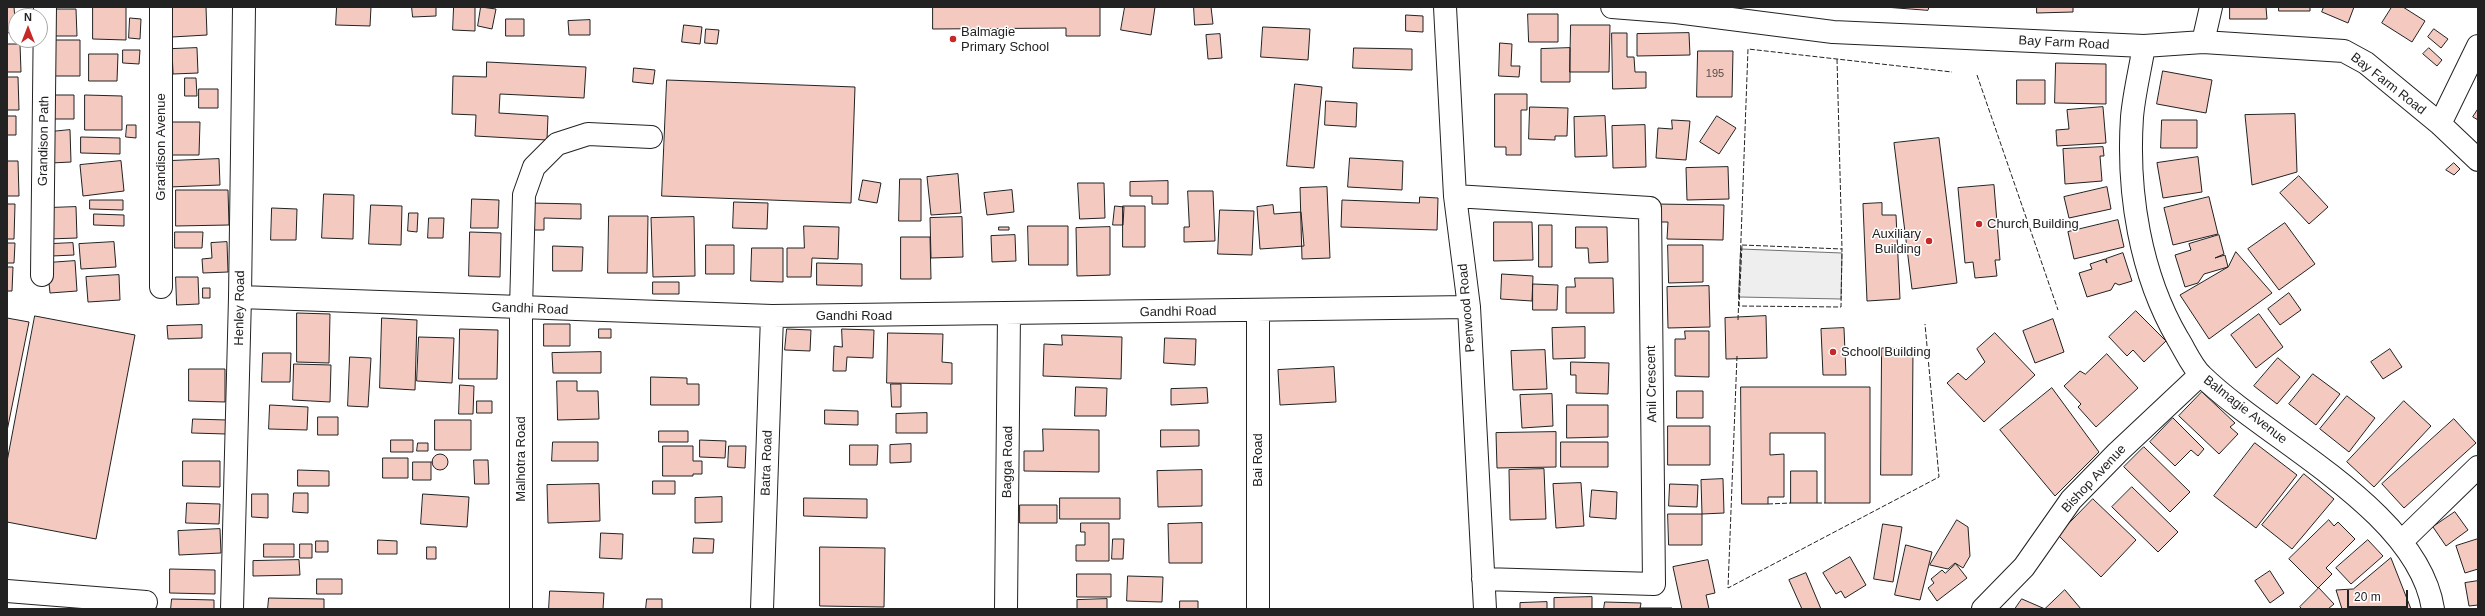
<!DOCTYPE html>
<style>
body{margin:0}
#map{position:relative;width:2485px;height:616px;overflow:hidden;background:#fff;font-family:Helvetica,sans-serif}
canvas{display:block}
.frame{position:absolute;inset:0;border:8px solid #222;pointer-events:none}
.north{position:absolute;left:8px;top:8px;width:40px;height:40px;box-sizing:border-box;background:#fff;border:1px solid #a7a7a7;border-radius:50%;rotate:0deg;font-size:11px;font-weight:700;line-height:16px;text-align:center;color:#222}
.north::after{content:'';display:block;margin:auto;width:14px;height:18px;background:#c62828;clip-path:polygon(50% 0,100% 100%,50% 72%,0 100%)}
.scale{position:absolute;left:2347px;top:590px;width:61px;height:18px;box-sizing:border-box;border:2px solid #222;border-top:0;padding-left:5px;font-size:12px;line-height:14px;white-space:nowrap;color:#222;-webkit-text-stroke:3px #fff;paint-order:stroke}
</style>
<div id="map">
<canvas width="2485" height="616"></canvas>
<div class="frame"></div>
<div class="north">N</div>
<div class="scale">20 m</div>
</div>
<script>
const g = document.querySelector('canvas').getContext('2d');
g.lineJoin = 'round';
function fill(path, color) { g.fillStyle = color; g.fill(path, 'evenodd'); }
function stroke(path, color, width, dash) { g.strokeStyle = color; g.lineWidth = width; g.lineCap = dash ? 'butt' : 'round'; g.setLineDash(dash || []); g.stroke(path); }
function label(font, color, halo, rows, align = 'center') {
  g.font = font + ' Helvetica,sans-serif'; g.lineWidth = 3; g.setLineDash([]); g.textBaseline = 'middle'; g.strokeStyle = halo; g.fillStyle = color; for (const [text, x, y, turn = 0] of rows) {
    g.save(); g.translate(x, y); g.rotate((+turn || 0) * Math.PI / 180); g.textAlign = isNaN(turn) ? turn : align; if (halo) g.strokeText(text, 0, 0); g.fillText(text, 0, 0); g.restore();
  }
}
const green = new Path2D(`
 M1741 249 1842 253 1841 299 1739 297Z`);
const building = new Path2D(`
 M7 7H14L16 32 7 33Z
 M93 7H126V40L93 39Z
 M170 7H206L207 35 172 37Z
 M337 7H371L370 26 336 25Z
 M412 7H436V16L413 17Z
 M454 7H475V31L453 30Z
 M481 7 496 9 492 29 478 26Z
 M933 7H1100V36H1066V28L933 29Z
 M1125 7H1155L1151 35 1121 30Z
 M1194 7H1211L1213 24 1195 25Z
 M1885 7H1929L1928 10Z
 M2037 7H2073V12L2037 13Z
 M2230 7H2266L2267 19H2230Z
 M2279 7H2310V11H2279Z
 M2324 7H2354L2348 23 2322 12Z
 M2392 7H2403L2425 21 2412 42 2382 23Z
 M51 9H76L77 36H51Z
 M1528 14H1558V42H1529Z
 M1406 15 1423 16V32L1406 31Z
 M130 18 141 19 140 39 129 38Z
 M506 19H524V36H506Z
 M590 20V35H569L568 21Z
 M684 25 702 27 700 44 682 42Z
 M1571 25H1610L1609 72H1570Z
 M1263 27 1310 29 1308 60 1261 57Z
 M706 29 719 30 717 44 705 43Z
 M2434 29 2448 39 2441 48 2428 37Z
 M1612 33H1627V57H1634L1635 72H1646V88L1613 89Z
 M1689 33 1690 55 1637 56V34Z
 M1220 34 1222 58 1208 59 1206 35Z
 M51 40H80V76H51Z
 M1500 43 1512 44 1511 66H1520L1519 77 1499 76Z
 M7 44H20L21 72H7Z
 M197 48 198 73 173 74 172 49Z
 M1354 48 1412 49V70L1353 68Z
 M1570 48V82H1541V49Z
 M2429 48 2442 60 2437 66 2423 54Z
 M123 50H140L139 64 123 63Z
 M1698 51H1733L1732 97H1697Z
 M89 54H118L117 81H89Z
 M487 62 586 67 584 98 500 94 499 113 548 116 547 140 475 136 476 115 452 114 453 76 486 77Z
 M2056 63 2106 64V104L2055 103Z
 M634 68 655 70 653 84 633 82Z
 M2163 71 2212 80 2206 113 2157 104Z
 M7 77H18L19 110H7Z
 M185 78H196L197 96H185Z
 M667 80 855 87 851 203 662 196Z
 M2017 80H2045V104H2017Z
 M1295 84 1322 87 1314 168 1287 166Z
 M199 89H218V108H199Z
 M1495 94H1527V110H1521V155H1506V147H1495Z
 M53 95H74V119H53Z
 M85 95 122 96V130H85Z
 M1326 101 1357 103 1356 127 1325 125Z
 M1530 107 1568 108 1567 136H1555V140L1529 139Z
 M2103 107 2106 143 2057 146 2056 130 2069 129 2067 110Z
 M2478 109V120L2473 117Z
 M2295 114 2297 172 2252 185 2245 115Z
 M7 116H16V135H7Z
 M1605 116 1607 156 1575 157 1574 117Z
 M1717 116 1736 128 1719 154 1700 142Z
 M1672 120 1690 121 1686 160 1656 158 1658 128 1672 129Z
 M2162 120H2197V148H2161Z
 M172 122H200L199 155H171Z
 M127 125H136V138L126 137Z
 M1645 125 1646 167 1613 168 1612 126Z
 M70 130 71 162 51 163 50 132Z
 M81 137 120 138V154L81 153Z
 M1939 138 1957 283 1912 289 1894 143Z
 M2103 147 2104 156H2100L2102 181 2065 184 2063 149Z
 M2198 157 2202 192 2163 198 2157 163Z
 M1350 158 1403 161 1402 190 1348 187Z
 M219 159 220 185 169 187V161Z
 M7 161H18L19 196H7Z
 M121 161 124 191 83 196 80 165Z
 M2454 163 2460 169 2454 175 2446 170Z
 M1728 167 1729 199 1687 200 1686 168Z
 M958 174 961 213 931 215 927 177Z
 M2299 176 2328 207 2309 224 2280 193Z
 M900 179H921V221H899Z
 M863 180 881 183 877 203 859 200Z
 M1168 181V204H1152V196H1130V182Z
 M1078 183H1104L1105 218 1080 219Z
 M1994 185 2000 260H1995L1997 276 1975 278 1973 262 1965 263 1958 188Z
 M1327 187 1330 258 1302 259 1300 188Z
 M2107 187 2111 209 2069 218 2064 197Z
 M176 190H228L229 225 176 226Z
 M1012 190 1014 212 987 215 984 193Z
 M1188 191H1213L1215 241 1184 242V227H1189Z
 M324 194 354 195 353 239 322 238Z
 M1420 197 1438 198 1437 230 1341 227 1342 200 1419 203Z
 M2209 197 2218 234 2173 245 2164 208Z
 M472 199 499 200 498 228H471Z
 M90 200H123V210L90 209Z
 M734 202 768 203 767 229 733 228Z
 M530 203 581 204V219L544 218V230H530Z
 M1882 203V215H1896L1900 299 1867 301 1863 204Z
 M7 204H15L14 239H7Z
 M1656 204 1724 205 1723 240 1667 239 1668 222H1656Z
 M371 205 402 206 401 245 369 244Z
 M1273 205 1274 214 1301 212 1304 246 1260 249 1257 207Z
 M1115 206 1124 207 1123 225H1113Z
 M1123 206H1145V247H1123Z
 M76 207 77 238 48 239 47 208Z
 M272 208 297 209 296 240H271Z
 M1220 210 1254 211 1252 255 1218 254Z
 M409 213H418L417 232 408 231Z
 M94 214 124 215V226L94 225Z
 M609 216H648L647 273H608Z
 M694 217 695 276 653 277 651 218Z
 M962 217 963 257 931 258 930 218Z
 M429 218H444L443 238H428Z
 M2118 220 2124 247 2074 259 2068 232Z
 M1494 222H1532L1533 260 1494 261Z
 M2285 223 2315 264 2279 290 2248 249Z
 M1539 225H1552V267H1539Z
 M804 226 839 227 838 259 812 258 811 277H787V248H804Z
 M1028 226H1068V265H1029Z
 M999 227H1009V230H999Z
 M1110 227V275L1077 276 1076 228Z
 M1576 227H1607L1608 262 1589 263 1588 248H1576Z
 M175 232H203L202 248H175Z
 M470 232 501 233 500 277 469 276Z
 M1015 235 1016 261 992 262 991 236Z
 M2219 235 2224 254 2215 258 2225 255 2228 267 2204 274 2198 283 2185 287 2175 255 2191 250 2189 244Z
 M901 237H930L931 279H901Z
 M114 242 116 267 81 269 79 244Z
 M227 242 228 272 203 273 202 259 212 258 211 243Z
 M7 243H15L14 263H7Z
 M73 243 74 255 52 256 51 244Z
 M706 245H734V274H706Z
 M1668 245H1703V282L1669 283Z
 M553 246 583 247 582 271H553Z
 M752 248H783V282L751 281Z
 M2236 252 2272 293 2209 339 2180 295 2228 267Z
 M2123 253 2132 281 2119 285 2115 283 2111 290 2087 297 2079 273 2092 269 2090 264 2105 259 2107 263 2106 259Z
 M75 261 77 291 50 293 47 263Z
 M817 263 862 264V286L817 285Z
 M7 267H13L12 291H7Z
 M1502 274 1533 276 1532 301 1501 299Z
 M119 275 120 300 88 302 86 277Z
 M176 277H198L199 304 177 305Z
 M1575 278H1613L1614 313H1566V287H1575Z
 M653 282H679V294H653Z
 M1533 284 1558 285 1557 310H1533Z
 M1709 286 1710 327 1668 328 1667 287Z
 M203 288H210V298H203Z
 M2289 293 2301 310 2280 325 2268 309Z
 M2136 311 2166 341 2144 362 2133 350 2127 356 2109 337Z
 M297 313 330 314 329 363 297 362Z
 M2259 314 2283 347 2256 368 2231 335Z
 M35 316 135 335 96 539 7 522V462Z
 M1766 316 1767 358 1726 359 1725 318Z
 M7 318 29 322 7 431Z
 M382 318 417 320 415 390 380 388Z
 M2053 319 2064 352 2035 363 2023 331Z
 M544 324H570V346H544Z
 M202 325V338L168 339 167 326Z
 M1585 327V358L1553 359 1552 328Z
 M1844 328 1846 375H1823L1821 329Z
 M460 329 498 330 497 379H459Z
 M599 329H611V338H599Z
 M787 329 811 330 810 351 785 350Z
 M842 329 874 330 873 358 847 357 846 371H833L834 346 842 347Z
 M1685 331H1709V377L1675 376V339H1685Z
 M888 333 943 334 942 362 952 363V384L887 383Z
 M1995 333 2035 375 1984 422 1947 383 1958 373 1966 380 1985 362 1977 349Z
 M1062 335 1122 337 1121 379 1043 376 1044 344 1062 345Z
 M419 337 454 338 452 383 417 381Z
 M1165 338 1196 339 1195 365 1164 363Z
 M1882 348 1913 349 1912 475H1881Z
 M2390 349 2402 367 2383 379 2371 362Z
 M1545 350 1547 389 1513 390 1511 351Z
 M601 352V373H553L552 353Z
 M263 353H291L290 382H262Z
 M2107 354 2138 388 2096 427 2078 407 2081 404 2064 386 2080 371 2085 374Z
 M350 357 371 358 368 407 348 406Z
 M2278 358 2300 377 2277 404 2254 386Z
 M1571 362 1609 363 1608 394 1576 393V375H1571Z
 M294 364 331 365 330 402 293 400Z
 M1334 367 1336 402 1280 405 1278 370Z
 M189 369H225V402L189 401Z
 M2313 374 2340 394 2316 425 2289 404Z
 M651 377 687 378V384H699V405H651Z
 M557 381H577V391H598L599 419 558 420Z
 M891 384H901V407H892Z
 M460 385 474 386 473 414H459Z
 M1076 387 1107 388 1106 416H1075Z
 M1741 387H1870V503H1825V433H1770V455L1784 454V497H1768V504H1742Z
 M1207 388 1208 403 1171 405V389Z
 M2052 388 2099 452 2055 496 2000 430Z
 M1677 391H1703V418H1677Z
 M2202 392 2235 423 2230 427 2238 434 2219 454 2179 416Z
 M1552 394 1553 426 1522 428 1520 395Z
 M2347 396 2375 418 2349 452 2320 429Z
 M477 401H492V413H477Z
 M2404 401 2431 426 2374 487 2347 462Z
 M270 405 308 407 307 430 269 429Z
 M1567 405H1608V437L1567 438Z
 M825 410 858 411V425L825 424Z
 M927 413V433H896V414Z
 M318 417H338V435H318Z
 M2173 418 2204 449 2198 456 2191 450 2175 466 2150 442Z
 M193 419 227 420 226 434 192 433Z
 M2454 419 2476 443 2404 508 2382 484Z
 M435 420H471V450H435Z
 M1668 426H1710V465H1668Z
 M1043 429 1099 430V472L1024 471V451H1043Z
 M1161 430H1199V446L1161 447Z
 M659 431H688V442H659Z
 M1556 432V467L1497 468 1496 433Z
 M391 440H413V452H391Z
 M700 440 726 441 725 458 700 457Z
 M553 442H598V461H552Z
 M1561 442H1608V467H1561Z
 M418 443H428V451H417Z
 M2255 443 2297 475 2256 528 2214 496Z
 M911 444V462L890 463V445Z
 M850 445H878L877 465H850Z
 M663 446H693V461H702V474H693V476H663Z
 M729 446H746L745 468 728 467Z
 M2144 447 2190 492 2170 512 2124 467Z
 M432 462a8 8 0 1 1 16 0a8 8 0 1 1-16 0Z
 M383 458H408V478H383Z
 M474 460H488L489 484H475Z
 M183 461H220V487L183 486Z
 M413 462H431V480H413Z
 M1544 469 1546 519 1510 520 1509 470Z
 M298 470 329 471V486H298Z
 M1202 470V506L1158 507 1157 471Z
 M1791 471H1817V503H1791Z
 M2304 474 2334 499 2292 549 2262 525Z
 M1723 479 1724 513 1702 514 1701 480Z
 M653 481H675V494H653Z
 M1581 483 1584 526 1556 528 1553 484Z
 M599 484 600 521 548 523 547 485Z
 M1670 484 1698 485 1697 507 1669 506Z
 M2132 487 2178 532 2158 552 2112 507Z
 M1592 490 1617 492 1616 519 1590 517Z
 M294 493H308V513L293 512Z
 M252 494H268V518L252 517Z
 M423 494 469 497 467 527 421 524Z
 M722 497V522L695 523V498Z
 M804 498 867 499V518L804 516Z
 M1060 498H1120V519H1060Z
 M2093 499 2136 540 2101 577 2058 535Z
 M187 503 220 504 219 524 186 523Z
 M1020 505H1057V523H1020Z
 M2455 512 2468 530 2446 546 2433 527Z
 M1668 514H1702V545H1669Z
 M1957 520 1968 527 1970 556 1963 568 1955 563 1948 569 1930 565Z
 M2329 520 2334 526 2338 522 2355 539 2326 568 2332 574 2318 588 2289 559Z
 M1081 523H1109V561H1076V545H1085V532H1081Z
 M1202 523V563H1169L1168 524Z
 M1883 524 1902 527 1893 582 1874 579Z
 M220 529 221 553 179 555 178 531Z
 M601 533 623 534 622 559 600 558Z
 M694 538 714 539 713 553H693Z
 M1113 539H1124L1123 559H1112Z
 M2478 539V569L2465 573 2456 546Z
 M378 540 397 541V554H378Z
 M2368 540 2383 556 2351 584 2336 568Z
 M316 541H328V552H316Z
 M264 544H294V557H264Z
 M300 544H312V558H300Z
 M1906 545 1932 552 1920 600 1895 595Z
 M427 547H436V559H427Z
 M820 547 885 548 884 607 820 606Z
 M1850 557 1866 585 1845 598 1841 591 1836 594 1823 573Z
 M2391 558 2411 609H2342L2336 590 2353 589Z
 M299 560 300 575 253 576V561Z
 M1708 560 1715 593 1706 595 1709 609H1682L1673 567Z
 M1956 564 1967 578 1937 601 1928 588 1934 583 1931 579 1942 570 1945 573Z
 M170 569 215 570V594L170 593Z
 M2270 571 2284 593 2270 603 2255 581Z
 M1806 573 1821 609H1802L1789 580Z
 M1077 574H1111V597H1077Z
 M1128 576 1163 577 1162 602 1127 601Z
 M317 579H342V594H317Z
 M2478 581V605L2469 606 2465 583Z
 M2319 588 2334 604 2328 609H2302L2300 607Z
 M2065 590 2081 609H2045Z
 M550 591 604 593 603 609H549Z
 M1592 597V609H1554V598Z
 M269 598 324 599V609H268Z
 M172 599 214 600V609H171Z
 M647 599H662V609H646Z
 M1107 599V609H1077V600Z
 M2022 599 2045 609H2015Z
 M1180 601H1198V609H1180Z
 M1547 602V609H1520V603Z
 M1605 602 1641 603 1640 609H1604Z
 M1640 608H1672V609H1640Z`);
const minor = new Path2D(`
 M161 7V287
 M1445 7 1455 196 1469 307 1485 609
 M1612 7 1676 12 1833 32 2144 46 2203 42 2344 51 2366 63 2440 124 2478 160
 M2203 42 2211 7
 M2144 46C2140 70 2134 94 2132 117 2127 192 2140 274 2178 339 2185 350 2192 367 2202 376 2269 441 2418 511 2433 609
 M2440 124 2478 46
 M1455 196 1650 208 1654 584 1483 579
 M42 275 45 7
 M240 297 772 316 1469 307
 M2402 541 2478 467
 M7 591 146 602
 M232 609 240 297 244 7
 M521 609V309L524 195 534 167 557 144 588 134 651 137
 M762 609 772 316
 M1006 609 1009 314
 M1258 609V311
 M1983 609 2024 567 2071 500 2117 453 2200 375`);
const fence = new Path2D(`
 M1837 59 1842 249
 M1977 75 2058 310
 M1742 245 1842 249 1841 307 1739 306Z
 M1738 320 1748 49 1952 72
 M1737 356 1728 588 1939 477 1925 324
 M1817 503H1825
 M1768 504 1791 503`);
const markers = [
 [953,39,4,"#c62828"],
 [1979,224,4,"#c62828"],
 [1929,241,4,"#c62828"],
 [1833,352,4,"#c62828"]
];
const numberNames = [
 ["195",1715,74]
];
const poiNames = [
 ["Balmagie",961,32],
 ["Primary School",961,47],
 ["Church Building",1987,224],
 ["Auxiliary",1921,234,"right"],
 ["Building",1921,249,"right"],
 ["School Building",1841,352]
];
const streetNames = [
 ["Bay Farm Road",2064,43,3],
 ["Bay Farm Road",2388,84,38],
 ["Grandison Path",44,141,-89],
 ["Grandison Avenue",161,147,-90],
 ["Henley Road",240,308,-89],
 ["Penwood Road",1467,308,-95],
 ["Gandhi Road",530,309,2],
 ["Gandhi Road",1178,312,-1],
 ["Gandhi Road",854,316],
 ["Anil Crescent",1652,384,-91],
 ["Balmagie Avenue",2245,410,38],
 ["Malhotra Road",521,459,-90],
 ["Bai Road",1258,460,-90],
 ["Bagga Road",1008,462,-89],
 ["Batra Road",767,463,-88],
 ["Bishop Avenue",2094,479,-47]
];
fill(green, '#eee');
stroke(green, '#6f6f6f', 1);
fill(building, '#f3c9c0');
stroke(building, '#222', 1);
stroke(minor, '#222', 24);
stroke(minor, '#fff', 22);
stroke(fence, '#222', 1, [5, 2]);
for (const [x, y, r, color] of markers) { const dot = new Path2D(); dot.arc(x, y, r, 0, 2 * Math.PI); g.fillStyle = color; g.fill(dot); stroke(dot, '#fff', 1.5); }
label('11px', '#564c4a', null, numberNames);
label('13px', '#222', '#fff', poiNames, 'left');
label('13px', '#222', '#fff', streetNames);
</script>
